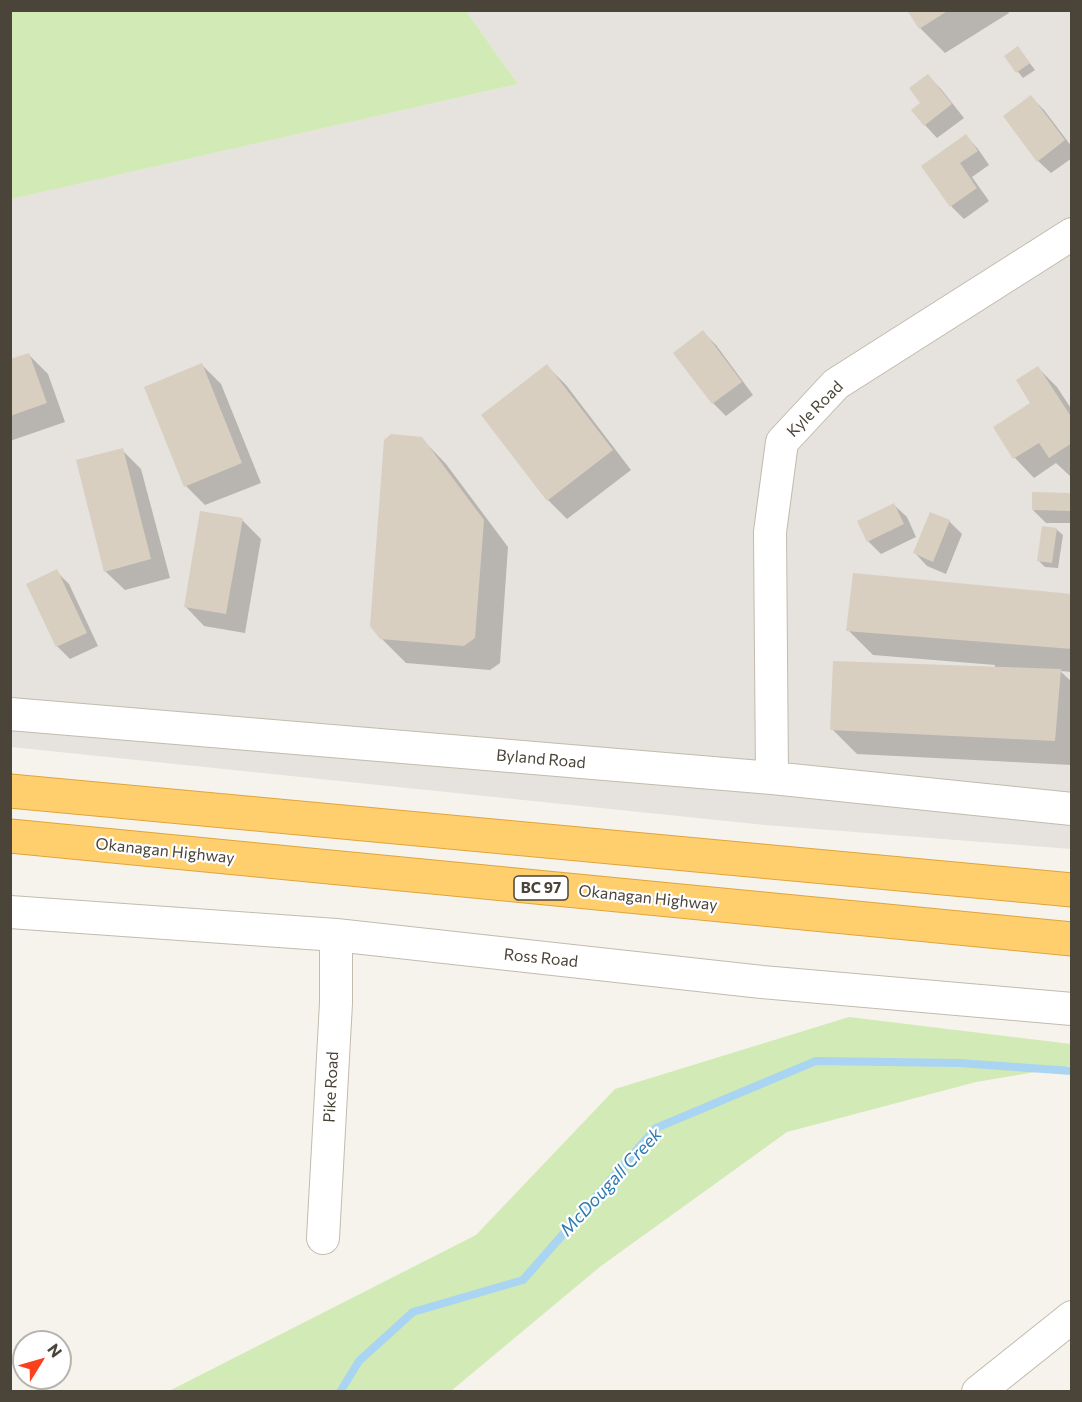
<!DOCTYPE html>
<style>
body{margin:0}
#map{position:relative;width:1082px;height:1402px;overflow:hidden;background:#f6f3ec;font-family:Commissioner,sans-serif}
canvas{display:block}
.frame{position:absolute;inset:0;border:12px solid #4b4439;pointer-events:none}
.north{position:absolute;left:12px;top:1330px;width:60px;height:60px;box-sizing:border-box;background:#fff;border:2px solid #b7b4b0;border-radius:50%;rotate:53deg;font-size:16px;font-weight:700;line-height:24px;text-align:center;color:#4b4439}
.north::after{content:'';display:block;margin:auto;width:21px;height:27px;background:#fc3f1d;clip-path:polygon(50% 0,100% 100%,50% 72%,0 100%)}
</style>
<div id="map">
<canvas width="1082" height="1402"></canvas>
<div class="frame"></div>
<div class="north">N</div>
</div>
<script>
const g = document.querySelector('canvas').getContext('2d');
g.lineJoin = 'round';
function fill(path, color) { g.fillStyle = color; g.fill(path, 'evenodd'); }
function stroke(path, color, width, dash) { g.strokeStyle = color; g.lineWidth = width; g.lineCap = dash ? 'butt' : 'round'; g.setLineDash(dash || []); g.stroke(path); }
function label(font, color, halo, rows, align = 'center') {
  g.font = font + ' Commissioner,sans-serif'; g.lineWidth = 4.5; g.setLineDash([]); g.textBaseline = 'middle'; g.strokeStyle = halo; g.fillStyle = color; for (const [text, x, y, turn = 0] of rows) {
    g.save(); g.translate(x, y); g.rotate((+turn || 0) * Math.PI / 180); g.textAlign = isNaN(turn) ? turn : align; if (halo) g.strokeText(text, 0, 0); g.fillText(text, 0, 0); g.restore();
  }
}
const industrial = new Path2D(`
 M466 11H1071V849L765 825 11 747 10 199 518 84Z`);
const green = new Path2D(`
 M10 11H466L518 84 11 199Z
 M849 1017 1071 1044V1066L976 1082 787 1132 601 1266 451 1391H169L476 1235 615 1089Z`);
const shadow = new Path2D(`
 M909 10H1007L1009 13 945 53 920 28Z
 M1018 48 1035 70 1023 78 1006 57Z
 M928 76 941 89 964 118 937 138 925 125 922 103Z
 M1031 97 1044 110 1072 147V158L1051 173 1038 161Z
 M966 136 978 149 989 165 972 177 989 201 964 219 951 206 923 166Z
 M703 332 716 345 753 395 726 416 713 403Z
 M29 355 48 374 65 422 10 441V361Z
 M202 365 221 384 261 483 205 505 186 486Z
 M547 366 566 385 631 470 567 519 548 500Z
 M1038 368 1057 387 1072 410V475L1070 476 1056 463 1034 478 1015 458 995 428 1032 403Z
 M421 438 446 464 508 547 500 663 490 670 406 663 381 638Z
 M122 450 141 469 170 578 125 590 105 571Z
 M1072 494V523H1046L1033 510Z
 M894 505 907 517 916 537 881 554 868 541Z
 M242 520 261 539 245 633 204 626 185 606Z
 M949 521 962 534 946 574 927 566 915 553Z
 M1056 529 1063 535 1058 568 1045 567 1039 561Z
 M56 571 69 584 98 646 70 659 57 646Z
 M1072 595V672L1060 671 1072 682V765L857 754 832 729 995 668V665L873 655 848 630Z`);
const stream = new Path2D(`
 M340 1392 359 1361 413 1312 523 1280 656 1128 816 1061 959 1063 1072 1071`);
const building = new Path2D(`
 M907 10H949L919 29Z
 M1018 46 1030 63 1016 73 1004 56Z
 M928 74 952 104 924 126 911 110 920 103 909 88Z
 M1031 95 1065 140 1037 162 1003 116Z
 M966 134 978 151 960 163 977 188 950 207 921 166Z
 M703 330 742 382 712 404 673 353Z
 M29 353 47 403 10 416V359Z
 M202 363 242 463 184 487 144 387Z
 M547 364 613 450 547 501 481 415Z
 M1038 366 1072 418V443L1049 458 1039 443 1013 459 993 427 1030 403 1016 380Z
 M391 434 422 437 484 520 475 638 464 646 380 639 370 626 384 440Z
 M123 448 151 559 104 572 76 460Z
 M1032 492 1072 493V511L1032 510Z
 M894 503 904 524 867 542 857 521Z
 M200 511 243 518 226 614 184 607Z
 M930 512 950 520 933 562 913 553Z
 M1042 526 1057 528 1052 563 1037 561Z
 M57 569 87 633 56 647 26 584Z
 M853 573 1072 594V649L846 631Z
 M833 661 1061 669 1055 741 830 730Z`);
const minor = new Path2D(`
 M10 714 772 778 1072 809
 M772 778 770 532 782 442 836 384 1072 234
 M10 912 336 935 762 982 1072 1009
 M323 1238 336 1003V935
 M978 1392 1072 1317`);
const highway = new Path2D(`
 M10 791 1072 890
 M10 836 1072 939`);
const shields = [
 [541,888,54]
];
const shieldNames = [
 ["BC 97",541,888]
];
const streetNames = [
 ["Kyle Road",815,409,-45],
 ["Byland Road",541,759,5],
 ["Okanagan Highway",165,851,6],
 ["Okanagan Highway",648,898,6],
 ["Ross Road",541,958,6],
 ["Pike Road",331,1087,-87]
];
const waterNames = [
 ["McDougall Creek",611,1182,-47]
];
fill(industrial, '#e6e2dd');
fill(green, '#d2eab5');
fill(shadow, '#0003');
stroke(stream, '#a9d4f2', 8);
fill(building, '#d8cfc1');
stroke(minor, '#c2bbae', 34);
stroke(highway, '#e0a43c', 35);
stroke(minor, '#fff', 32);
stroke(highway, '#ffcf6e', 33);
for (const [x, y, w] of shields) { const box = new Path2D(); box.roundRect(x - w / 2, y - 12, w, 24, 4.5); g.fillStyle = '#fff'; g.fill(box); stroke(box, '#4b4439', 1.5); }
label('bold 15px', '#4b4439', null, shieldNames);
label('16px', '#4b4439', '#fff', streetNames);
label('italic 18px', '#2e7ab2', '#fff', waterNames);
</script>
